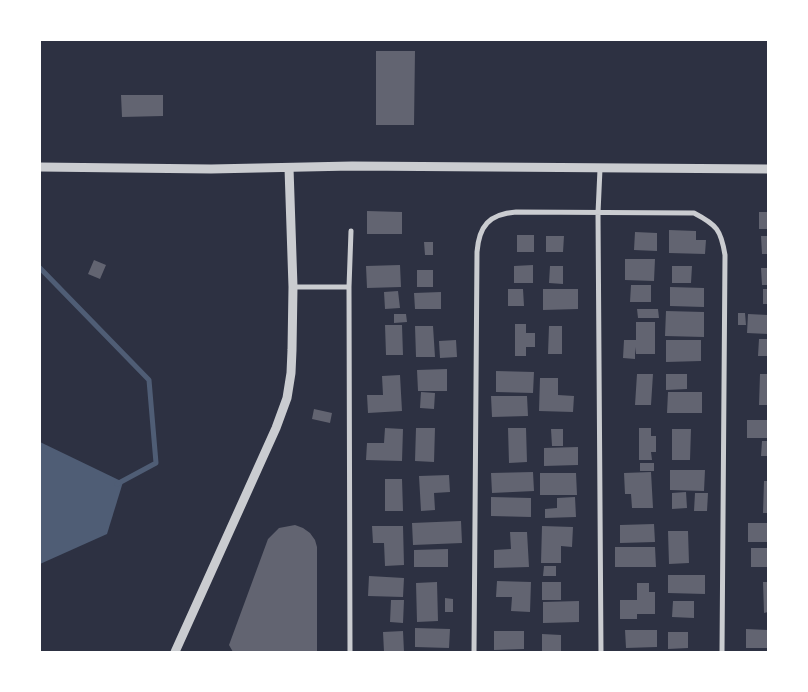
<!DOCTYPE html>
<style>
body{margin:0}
#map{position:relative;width:808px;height:692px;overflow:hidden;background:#2d3142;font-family:Lato,sans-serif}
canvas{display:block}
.frame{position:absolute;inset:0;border:41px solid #fff;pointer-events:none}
</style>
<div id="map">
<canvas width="808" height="692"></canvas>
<div class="frame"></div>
</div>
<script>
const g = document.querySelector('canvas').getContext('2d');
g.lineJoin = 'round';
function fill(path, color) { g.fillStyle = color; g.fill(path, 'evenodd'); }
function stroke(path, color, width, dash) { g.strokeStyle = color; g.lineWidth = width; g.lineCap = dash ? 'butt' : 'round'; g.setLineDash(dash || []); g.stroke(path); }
const water = new Path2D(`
 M40 442 123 482 107 534 40 564Z`);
const stream = new Path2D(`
 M40 268 149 380 156 463 117 484`);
const building = new Path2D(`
 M376 51H415L414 125H376Z
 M121 95H163V116L122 117Z
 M367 211 402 212V234H367Z
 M759 212H768V229H759Z
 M669 230 696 231V240H706L705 254 669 253Z
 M635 232 657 233V251L634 250Z
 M517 235H534V252H517Z
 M546 236H564L563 252H546Z
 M761 236H768V254H762Z
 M424 242H433V255H425Z
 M625 259H655L654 281 625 280Z
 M94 260 106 265 100 279 88 274Z
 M400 265 401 287 367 288 366 266Z
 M533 265V283H514V266Z
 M550 266H563V284L549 283Z
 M672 266H692L691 283H672Z
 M761 268H768V285H762Z
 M417 270H433V287H417Z
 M631 285H651V302H630Z
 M670 287 704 288V307L670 306Z
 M508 289H523L524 306H508Z
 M543 289H578V309L543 310Z
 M763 289H768V304H763Z
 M398 291 400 308 385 309 384 292Z
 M441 292V309H415L414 293Z
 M637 309H658L659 318H638Z
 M666 311 704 312V337L665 336Z
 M738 313H745L746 325H738Z
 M394 314H406L407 322 394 323Z
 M748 314 768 315V334L747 333Z
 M636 322H655V354H636L635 347V359L623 358 624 340H636Z
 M515 324H526V333H535V347H526V356H515Z
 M385 325H402L403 355H386Z
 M415 326H433L435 357H416Z
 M549 326H562V354H548Z
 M759 339H768V356H758Z
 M456 340 457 357 440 358 439 341Z
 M666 340H701V361L666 362Z
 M447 369V391H418L417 370Z
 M496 371 534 372 533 393 496 392Z
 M637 374H653L651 405H635Z
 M666 374H687V389L666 390Z
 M760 374H768V405H759Z
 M400 375 402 411 368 413 367 395H383L382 376Z
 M540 378H558V395L574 396 573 412 539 411Z
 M421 392 435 393 434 409 420 408Z
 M668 392H702V413H667Z
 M491 396H527L528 416 492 417Z
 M314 409 332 413 330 423 312 419Z
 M747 420H768V438H747Z
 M385 428 403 429 402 461 366 460 367 443H384Z
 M416 428H435L434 462 415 461Z
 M508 428H526L527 462 509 463Z
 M639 428H651V436H656V452H651L652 460H639Z
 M551 429H563V446H552Z
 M672 429H691L690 460H672Z
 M762 441H768V456H761Z
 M578 447V465L544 466V448Z
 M640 463H654V471H640Z
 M670 470H705L704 491 670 490Z
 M533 472 534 491 492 493 491 473Z
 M651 472 653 508H632L631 494H625L624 473Z
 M540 473H576L577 495H540Z
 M449 475 450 492 434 493 435 510 421 511 419 476Z
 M385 479H402L403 511H385Z
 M764 481H768V513H763Z
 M686 492 687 508 672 509V493Z
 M695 493H708L707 511H694Z
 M491 497 531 498V517L491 516Z
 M575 497 576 517 545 518V509L557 508V498Z
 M461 521 462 543 413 545 412 523Z
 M748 523H768V542H748Z
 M654 524 655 542 620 543V525Z
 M295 525 303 528 310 533 315 540 317 547V652H233L229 645 268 539 279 528Z
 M372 526H403L404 565 385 566 384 543H373Z
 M542 526 573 527 572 547 561 546V563H541Z
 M668 531H688L689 563 669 564Z
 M510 532H527L529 567 494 568V550L511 549Z
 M615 547H655L656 567H615Z
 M751 548H768V567H751Z
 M448 549V567H414V550Z
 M544 566H556V576H543Z
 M668 575H705V594L668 593Z
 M369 576 404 578 403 597 368 596Z
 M497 581 531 582 530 612 511 611 512 597H496Z
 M437 582 438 621 417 622 416 583Z
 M542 582H561V600H542Z
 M763 582H768V612L764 613Z
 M637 583H649V592H655V614H637V619H620V600H637Z
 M445 598 453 599V612H445Z
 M391 600H404L403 623 390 622Z
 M579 601V622L543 623V602Z
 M673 601H694V618L672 617Z
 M415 628 450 629 449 648 415 647Z
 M746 629 768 630V648H746Z
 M625 630H657V647L626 648Z
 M403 631 404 652H384L383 632Z
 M494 631H524V649L494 650Z
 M668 632H688V648L668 649Z
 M542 634 561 635V652H542Z`);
const minor = new Path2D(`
 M600 169 598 213 601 652
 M293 287H349
 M350 652 349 287 351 231
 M474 652 477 252C479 226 489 214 516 212L694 213C717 225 721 230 725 255L722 652`);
const tertiary = new Path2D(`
 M40 167 211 169 352 166 768 169
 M175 652 276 428 287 398 291 373 292 350 293 287 289 168`);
fill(water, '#4f5d75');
stroke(stream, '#4f5d75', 5);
fill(building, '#626471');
stroke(minor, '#caccd0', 5);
stroke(tertiary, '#caccd0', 9);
</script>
